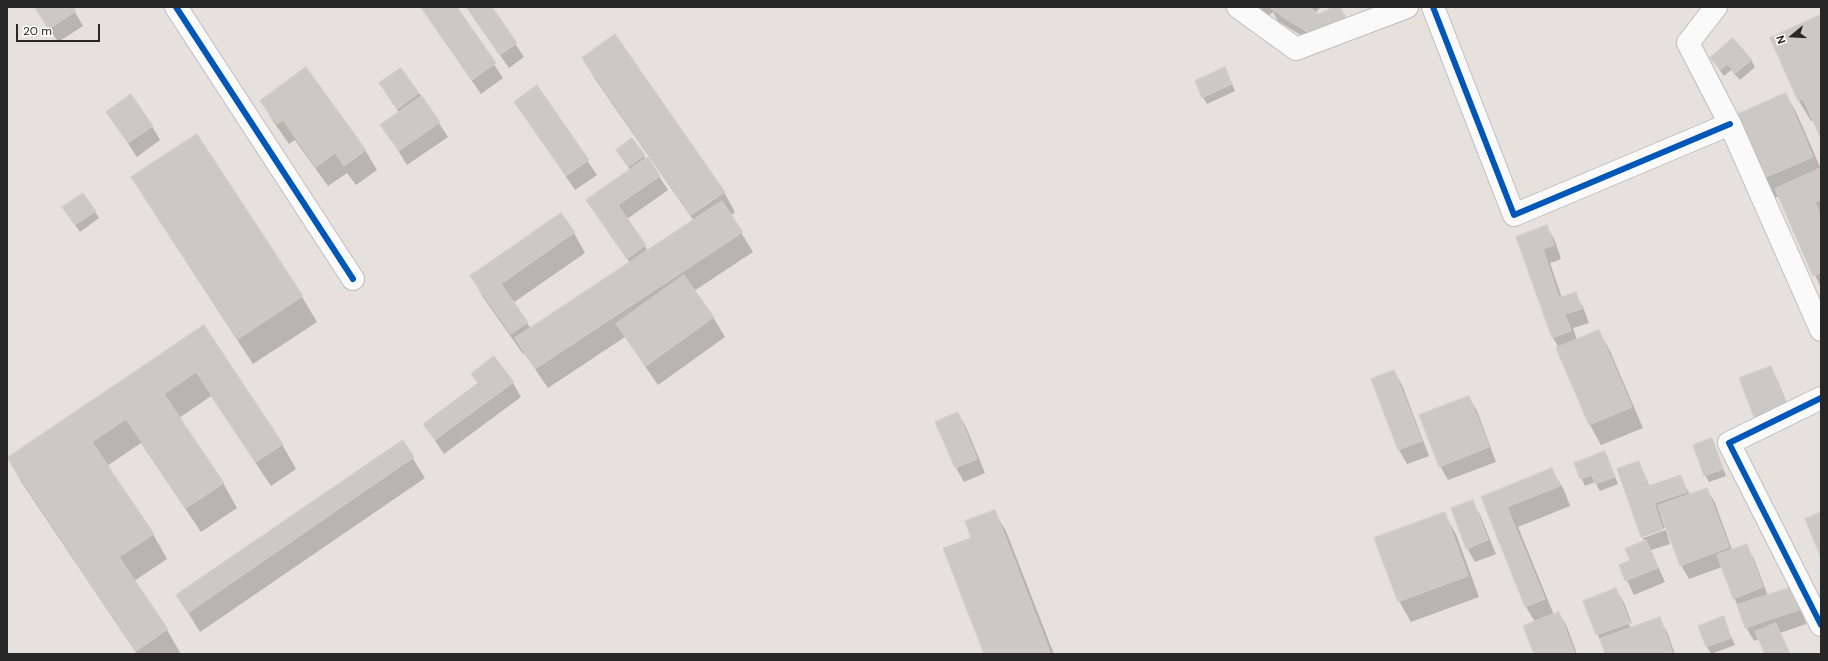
<!DOCTYPE html>
<style>
body{margin:0}
#map{position:relative;width:1828px;height:661px;overflow:hidden;background:#e6e1dc;font-family:"DM Sans",sans-serif}
canvas{display:block}
.frame{position:absolute;inset:0;border:8px solid #272727;pointer-events:none}
.north{position:absolute;left:1772px;top:16px;width:40px;height:40px;-webkit-text-stroke:3px #fff;paint-order:stroke;rotate:252deg;font-size:11px;font-weight:700;line-height:16px;text-align:center;color:#272727}
.north::after{content:'';display:block;margin:auto;width:14px;height:18px;background:#272727;clip-path:polygon(50% 0,100% 100%,50% 72%,0 100%)}
.scale{position:absolute;left:16px;top:24px;width:84px;height:18px;box-sizing:border-box;border:2px solid #272727;border-top:0;padding-left:5px;font-size:12px;line-height:14px;white-space:nowrap;color:#272727;-webkit-text-stroke:3px #fff;paint-order:stroke}
</style>
<div id="map">
<canvas width="1828" height="661"></canvas>
<div class="frame"></div>
<div class="north">N</div>
<div class="scale">20 m</div>
</div>
<script>
const g = document.querySelector('canvas').getContext('2d');
g.lineJoin = 'round';
function fill(path, color) { g.fillStyle = color; g.fill(path, 'evenodd'); }
function stroke(path, color, width, dash) { g.strokeStyle = color; g.lineWidth = width; g.lineCap = dash ? 'butt' : 'round'; g.setLineDash(dash || []); g.stroke(path); }
const shadow = new Path2D(`
 M35 7H72L83 26 58 42Z
 M421 7H456L503 78 481 94Z
 M466 7H491L524 57 509 68Z
 M1260 7H1321L1315 13 1319 15 1335 7H1340L1347 19 1354 39 1323 49 1278 21 1273 12 1268 16Z
 M1821 19V137L1813 120 1811 121 1799 101 1771 39Z
 M1711 58 1751 60 1755 67 1740 80 1731 70 1724 76Z
 M583 59 724 192 735 212 731 216 753 252 694 291 713 317 725 337 658 385 625 337 548 388 524 353 523 354 483 297 472 277 574 233 585 253 513 303 531 329 630 263 587 200 630 170 621 157 632 139 646 159 647 158 668 190 627 219 648 251 694 221 595 79Z
 M401 69 422 97 448 137 407 165 382 125 399 113 380 84Z
 M1228 75 1235 91 1207 104 1203 97Z
 M537 87 597 175 575 190 516 102Z
 M1786 94 1797 114 1821 169V288L1779 196 1774 198 1762 178Z
 M261 101 365 150 377 170 356 185 347 173 328 186 295 140 289 144 273 121Z
 M107 112 152 126 160 140 137 157Z
 M196 135 302 297 317 322 253 364 147 202 132 177Z
 M95 212 99 218 80 232 67 214Z
 M1547 227 1555 241 1561 259 1550 263 1562 298 1575 293 1583 307 1589 323 1573 328 1577 340 1599 331 1610 351 1643 428 1601 445 1590 425 1558 348H1559L1553 338 1517 237Z
 M203 327 282 444 296 469 271 486 211 396 179 418 223 483 237 508 201 532 141 443 107 466 153 534 167 559 134 581 167 630 181 654H137L22 483 8 458Z
 M1770 367 1778 381 1795 424 1765 436Z
 M1394 371 1402 385 1429 456 1407 464 1399 450 1372 379Z
 M472 374 513 383 521 397 444 454 424 424 478 384Z
 M1469 397 1477 411 1496 462 1448 480 1440 466Z
 M958 413 966 427 985 473 964 482 956 468Z
 M1712 439 1726 476 1709 482 1705 475Z
 M402 441 425 478 200 632 177 595Z
 M1605 452 1618 484 1600 491 1595 482 1585 486 1575 463Z
 M1639 463 1650 487 1680 476 1690 495 1707 489 1715 503 1732 550 1746 545 1754 559 1768 596 1791 588 1799 602 1806 624 1780 633 1790 654H1766L1759 639 1754 641 1746 627 1722 567 1689 579 1681 565 1663 517H1661L1665 528 1643 535V538L1666 530 1670 544 1651 550 1665 582 1634 595 1620 566 1632 561 1645 542 1642 537Z
 M1552 470 1564 490 1570 506 1518 527 1554 615 1559 613 1567 627 1577 654H1535V622L1526 607 1482 498Z
 M1472 501 1480 515 1496 554 1475 562 1467 548Z
 M994 511 1006 531 1054 654H985Z
 M1444 514 1456 534 1479 597 1411 622 1399 601Z
 M1616 589 1624 603 1633 626 1628 618 1626 619 1631 628 1659 618 1667 632 1675 654H1606L1584 601Z
 M1723 618 1735 645 1711 654 1707 647Z`);
const building = new Path2D(`
 M35 7H73L76 11 49 29Z
 M421 7H457L496 63 472 80Z
 M467 7H492L517 43 500 55Z
 M1269 7H1300L1288 20Z
 M1302 7H1308L1319 14 1333 7H1341L1347 25 1314 36 1289 21Z
 M1820 15 1821 17V139L1803 99 1798 101 1770 38Z
 M615 34 725 192 691 215 582 58Z
 M1733 38 1752 60 1735 73 1727 64 1720 70 1710 58Z
 M306 67 366 150 344 166 335 153 316 167 283 120 277 124 260 101Z
 M1225 67 1232 84 1202 98 1195 81Z
 M401 68 419 93 397 109 379 83Z
 M537 85 589 160 566 176 514 102Z
 M1786 93 1813 157 1761 179 1734 116Z
 M131 94 153 126 128 143 106 112Z
 M422 96 440 122 399 151 380 125Z
 M197 134 303 296 238 339 131 177Z
 M632 138 645 155 628 167 616 150Z
 M648 157 660 176 618 205 646 245 627 259 586 200Z
 M1821 168V200L1815 202 1821 217V273L1813 276 1775 189Z
 M83 193 96 211 75 225 62 207Z
 M722 201 743 232 535 369 515 338Z
 M561 213 575 232 501 284 528 322 511 334 470 276Z
 M1547 225 1554 245 1543 249 1559 298 1576 292 1582 309 1565 314 1571 331 1552 338 1516 237Z
 M684 275 714 317 646 366 616 324Z
 M204 325 283 444 256 462 196 372 164 394 224 483 186 508 126 419 92 442 154 534 119 557 168 629 136 651 7 458Z
 M1599 330 1632 407 1589 425 1556 348Z
 M494 356 514 382 435 440 423 424 478 383 471 374Z
 M1771 366 1788 409 1756 422 1739 378Z
 M1394 370 1422 441 1398 450 1371 379Z
 M1469 396 1489 447 1439 467 1419 415Z
 M958 412 977 459 955 468 935 422Z
 M1712 438 1723 469 1704 476 1693 445Z
 M403 440 414 457 188 613 176 595Z
 M1605 451 1615 477 1595 484 1592 475 1580 479 1574 463Z
 M1639 461 1648 486 1681 475 1687 492 1654 503 1663 530 1641 537 1617 469Z
 M1552 468 1560 486 1507 507 1545 599 1525 607 1481 497Z
 M1707 488 1729 547 1680 566 1658 506Z
 M1473 500 1488 540 1466 549 1451 508Z
 M995 510 1050 652 1044 654H984L943 548 971 538 965 521Z
 M1445 512 1468 576 1398 602 1374 538Z
 M1821 512V558L1805 519Z
 M1646 540 1658 568 1625 581 1619 565 1630 560 1625 549Z
 M1747 544 1763 587 1733 599 1717 555Z
 M1792 587 1799 610 1745 628 1737 605Z
 M1616 588 1630 623 1596 635 1583 601Z
 M1559 612 1575 654H1534L1523 626Z
 M1724 616 1731 638 1706 647 1698 626Z
 M1660 617 1673 654H1605L1600 639Z
 M1776 623 1790 654H1765L1755 632Z`);
const minor = new Path2D(`
 M176 7 353 279
 M1238 7 1296 49 1407 7
 M1433 7 1514 215 1730 124
 M1716 7 1688 43 1730 124 1821 330
 M1821 398 1729 443 1821 625`);
const cycleway = new Path2D(`
 M176 7 353 279
 M1433 7 1514 215 1730 124
 M1821 398 1729 443 1821 625`);
fill(shadow, '#0003');
fill(building, '#ccc9c5');
stroke(building, '#d1cdc8', 1);
stroke(minor, '#bfbebe', 24);
stroke(minor, '#fbfafa', 22);
stroke(cycleway, '#0057b8', 6);
</script>
